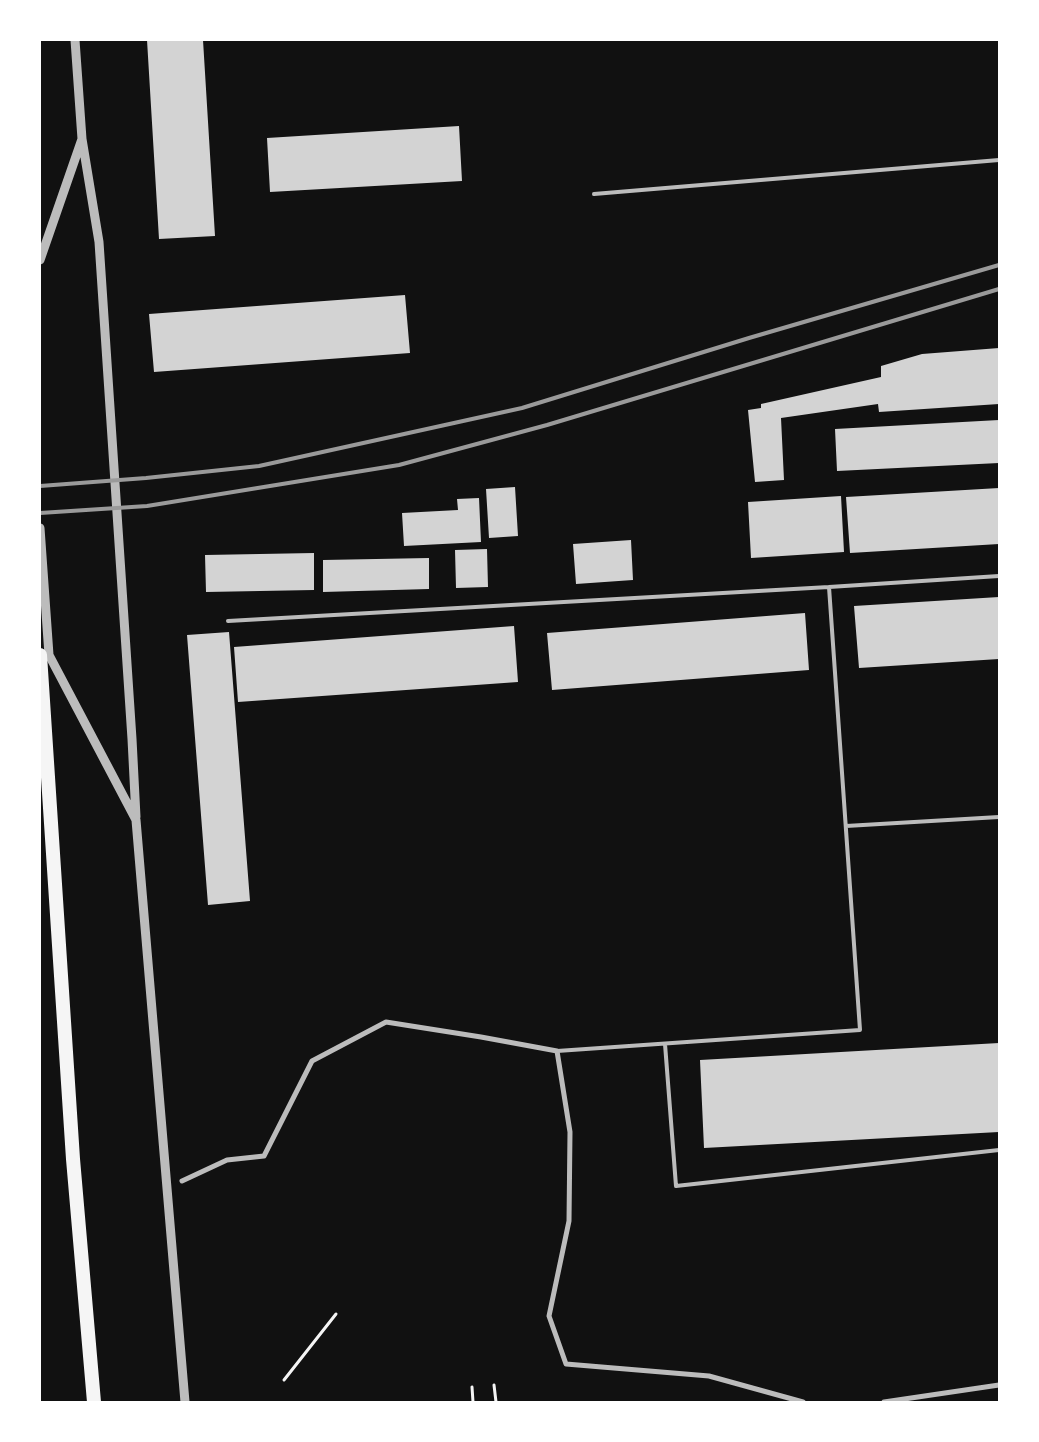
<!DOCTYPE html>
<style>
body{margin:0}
#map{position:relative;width:1039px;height:1442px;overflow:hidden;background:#111;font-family:"Fira Sans Condensed",sans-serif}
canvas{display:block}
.frame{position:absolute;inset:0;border:41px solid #fff;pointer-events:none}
</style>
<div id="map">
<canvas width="1039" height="1442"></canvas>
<div class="frame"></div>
</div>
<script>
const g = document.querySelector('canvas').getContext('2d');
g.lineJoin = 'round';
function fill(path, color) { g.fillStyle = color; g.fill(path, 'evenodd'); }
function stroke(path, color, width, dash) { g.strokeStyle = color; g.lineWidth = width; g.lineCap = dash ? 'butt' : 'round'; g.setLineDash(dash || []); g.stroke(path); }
const building = new Path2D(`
 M147 40H203L215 236 159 239Z
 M459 126 462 181 270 192 267 138Z
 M405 295 410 353 154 372 149 314Z
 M999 348V404L879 412 878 404 781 418 784 480 755 482 748 410 761 408V404L881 377V366L922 354Z
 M999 420V463L837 471 835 429Z
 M515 487 518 536 489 538 486 489Z
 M999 488V544L850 553 846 497Z
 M841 496 844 552 751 558 748 502Z
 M479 498 481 542 404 546 402 513 458 510 457 499Z
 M631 540 633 580 576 584 573 544Z
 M487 549 488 587 456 588 455 550Z
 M314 553V590L206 592 205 555Z
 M429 558V589L323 592V560Z
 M999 597V659L859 668 854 606Z
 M805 613 809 670 552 690 547 633Z
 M514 626 518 682 238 702 234 647Z
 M229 632 250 901 208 905 187 635Z
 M999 1043V1132L704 1148 700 1060Z`);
const path = new Path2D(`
 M284 1380 336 1314
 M494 1385 496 1402
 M472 1387 473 1402`);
const service = new Path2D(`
 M594 194 999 160
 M829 587 999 576
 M228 621 829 587 860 1030 557 1051
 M846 826 999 817
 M665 1044 676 1186 999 1150`);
const minor = new Path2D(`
 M182 1181 227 1160 264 1156 312 1061 386 1022 481 1037 557 1051 570 1132 569 1221 549 1316 566 1364 709 1376 803 1402
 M884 1402 999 1385`);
const tertiary = new Path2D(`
 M82 139 99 242 132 739 136 817
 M40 260 82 139 75 40
 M40 528 49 655 136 820 185 1402`);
const trunk = new Path2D(`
 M40 655 73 1159 94 1402`);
const rail = new Path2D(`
 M40 486 146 478 259 466 522 408 749 338 999 265
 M40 513 147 506 399 465 547 425 999 289`);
fill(building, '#d3d3d3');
stroke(path, '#f5f5f5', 3);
stroke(service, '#bcbcbc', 4);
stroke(minor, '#bcbcbc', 5);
stroke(tertiary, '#bcbcbc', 9);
stroke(trunk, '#f5f5f5', 14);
stroke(rail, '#9a9a9a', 4);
</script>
